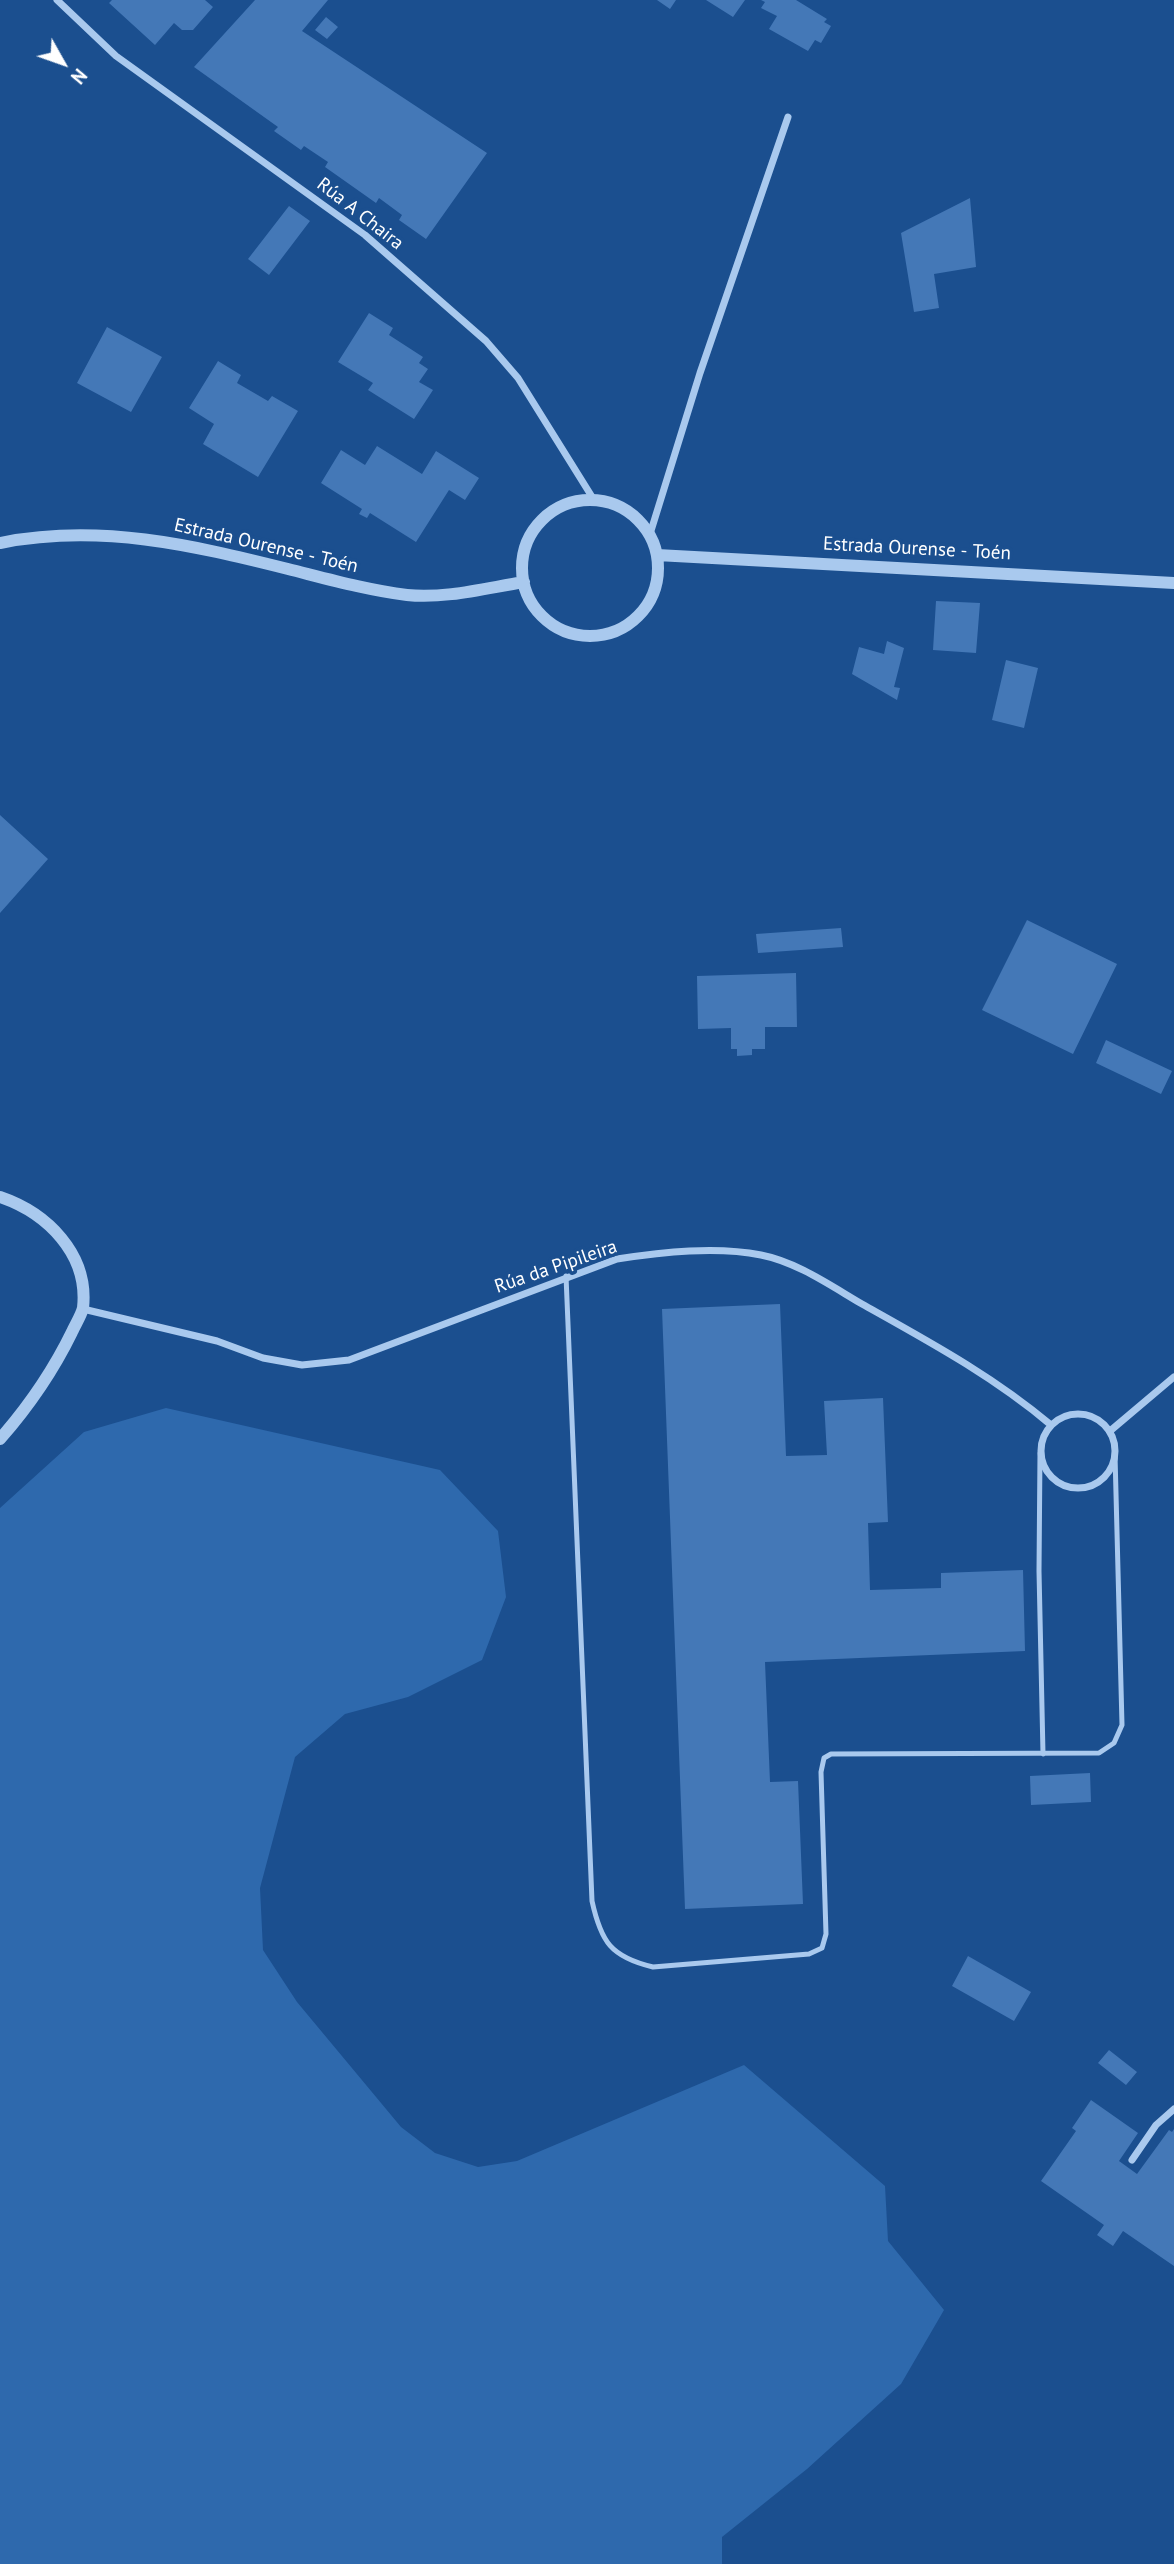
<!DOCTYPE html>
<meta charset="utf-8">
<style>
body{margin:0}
#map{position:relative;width:1174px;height:2564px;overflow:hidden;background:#1b4f8f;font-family:"PT Sans",sans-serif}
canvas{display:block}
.north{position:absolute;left:28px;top:28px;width:70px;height:70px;-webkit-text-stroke:5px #1b4f8f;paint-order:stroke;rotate:130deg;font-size:19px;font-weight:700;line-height:28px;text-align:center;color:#fff}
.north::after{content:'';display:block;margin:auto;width:24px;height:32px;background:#fff;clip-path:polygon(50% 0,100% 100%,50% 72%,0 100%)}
</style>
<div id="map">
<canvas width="1174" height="2564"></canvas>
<div class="north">N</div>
</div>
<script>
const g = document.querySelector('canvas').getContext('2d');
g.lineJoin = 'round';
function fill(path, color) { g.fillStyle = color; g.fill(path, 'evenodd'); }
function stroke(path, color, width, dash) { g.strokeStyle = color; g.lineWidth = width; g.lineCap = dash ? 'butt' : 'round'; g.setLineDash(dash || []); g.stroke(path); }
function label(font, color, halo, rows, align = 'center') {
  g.font = font + ' "PT Sans",sans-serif'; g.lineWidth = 7; g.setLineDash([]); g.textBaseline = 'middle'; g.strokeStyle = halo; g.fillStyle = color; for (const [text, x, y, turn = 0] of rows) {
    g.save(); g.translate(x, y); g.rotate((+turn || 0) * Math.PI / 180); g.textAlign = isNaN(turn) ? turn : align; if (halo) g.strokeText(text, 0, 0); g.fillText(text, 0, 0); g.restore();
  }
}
const green = new Path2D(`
 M166 1408 440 1470 498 1531 506 1597 482 1660 408 1697 345 1714 295 1757 260 1888 263 1950 297 2002 401 2127 435 2153 478 2167 517 2161 744 2065 885 2186 888 2241 944 2310 901 2384 807 2469 722 2537V2564H0V1508L84 1432Z`);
const building = new Path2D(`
 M112 0H205L213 7 193 30H182L174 23 155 45 109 3Z
 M255 0H328L302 31 487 153 426 239 399 220 402 215 379 198 376 203 325 167 328 162 304 146 301 150 274 131 278 127 194 67Z
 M657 0H676L670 9Z
 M706 0H745L733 17Z
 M761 0H796L827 19 824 22 831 26 821 43 815 40 808 51 769 29 777 16 761 8 765 2Z
 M326 17 338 27 327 39 315 30Z
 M970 198 976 267 934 274 939 308 914 312 901 233Z
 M289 206 310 221 269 275 248 259Z
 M369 313 393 328 389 335 423 357 419 363 428 369 419 382 433 390 414 419 368 390 373 383 338 362Z
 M107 327 162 357 131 412 77 383Z
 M218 361 241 375 237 383 268 401 272 396 298 411 258 477 203 444 214 424 189 408Z
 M377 446 422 474 436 451 479 478 465 500 449 490 416 542 370 513 367 518 359 514 362 509 321 483 341 450 365 465Z
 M936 601 980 603 976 653 933 650Z
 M887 641 904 648 894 687 900 688 897 700 852 674 859 647 884 654Z
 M1006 660 1038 668 1024 728 992 720Z
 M0 815 48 859 0 913Z
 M1027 920 1117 964 1073 1054 982 1010Z
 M841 928 843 947 758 953 756 934Z
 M796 973 797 1027H765V1049H752V1055L737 1056V1049H731V1028L698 1029 697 976Z
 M1106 1040 1172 1071 1161 1094 1096 1063Z
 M780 1304 786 1456 827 1455 824 1401 883 1398 888 1522 868 1523 870 1590 941 1588V1573L1023 1570 1025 1651 765 1662 770 1782 798 1781 803 1904 685 1909 662 1309Z
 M1090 1773 1091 1802 1031 1805 1030 1776Z
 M968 1956 1031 1992 1014 2021 952 1986Z
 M1109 2050 1137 2072 1126 2085 1098 2063Z
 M1091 2100 1138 2133 1119 2161 1137 2174 1169 2130 1172 2132 1174 2129V2266L1123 2231 1113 2246 1097 2235 1104 2225 1041 2181 1076 2131 1072 2128Z`);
const service = new Path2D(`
 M566 1276 592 1901C601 1942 611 1957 653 1967L809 1954 822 1948 826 1934 821 1772 824 1758 831 1754 1099 1753 1114 1743 1122 1725 1115 1455
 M1040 1453 1039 1571 1043 1754`);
const minor = new Path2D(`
 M57 0 116 56 365 235 486 341 518 378 594 500
 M650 534 700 373 788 117
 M83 1309 217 1341 263 1358 302 1365 349 1360 617 1259C663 1252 716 1246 761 1255 797 1262 831 1286 862 1304 928 1341 993 1376 1051 1425
 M1041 1451a37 37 0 1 1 74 0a37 37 0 1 1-74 0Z
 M1110 1431 1174 1377
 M1132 2160 1156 2125 1174 2109`);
const tertiary = new Path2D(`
 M522 568a68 68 0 1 1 136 0a68 68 0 1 1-136 0Z
 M0 543C99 523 192 545 288 569 328 579 367 590 407 595 445 599 486 588 524 582
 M657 555 1174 583
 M0 1197C47 1213 89 1254 83 1308 81 1316 75 1325 72 1332 53 1371 29 1406 0 1439`);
const streetNames = [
 ["Rúa A Chaira",360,214,38],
 ["Estrada Ourense - Toén",266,546,13],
 ["Estrada Ourense - Toén",917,549,3],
 ["Rúa da Pipileira",556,1267,-19]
];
fill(green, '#2e69ad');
fill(building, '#4478b7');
stroke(service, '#a9c9ee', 5);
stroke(minor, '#a9c9ee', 7);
stroke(tertiary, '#a9c9ee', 12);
label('19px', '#fff', '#1b4f8f', streetNames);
</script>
